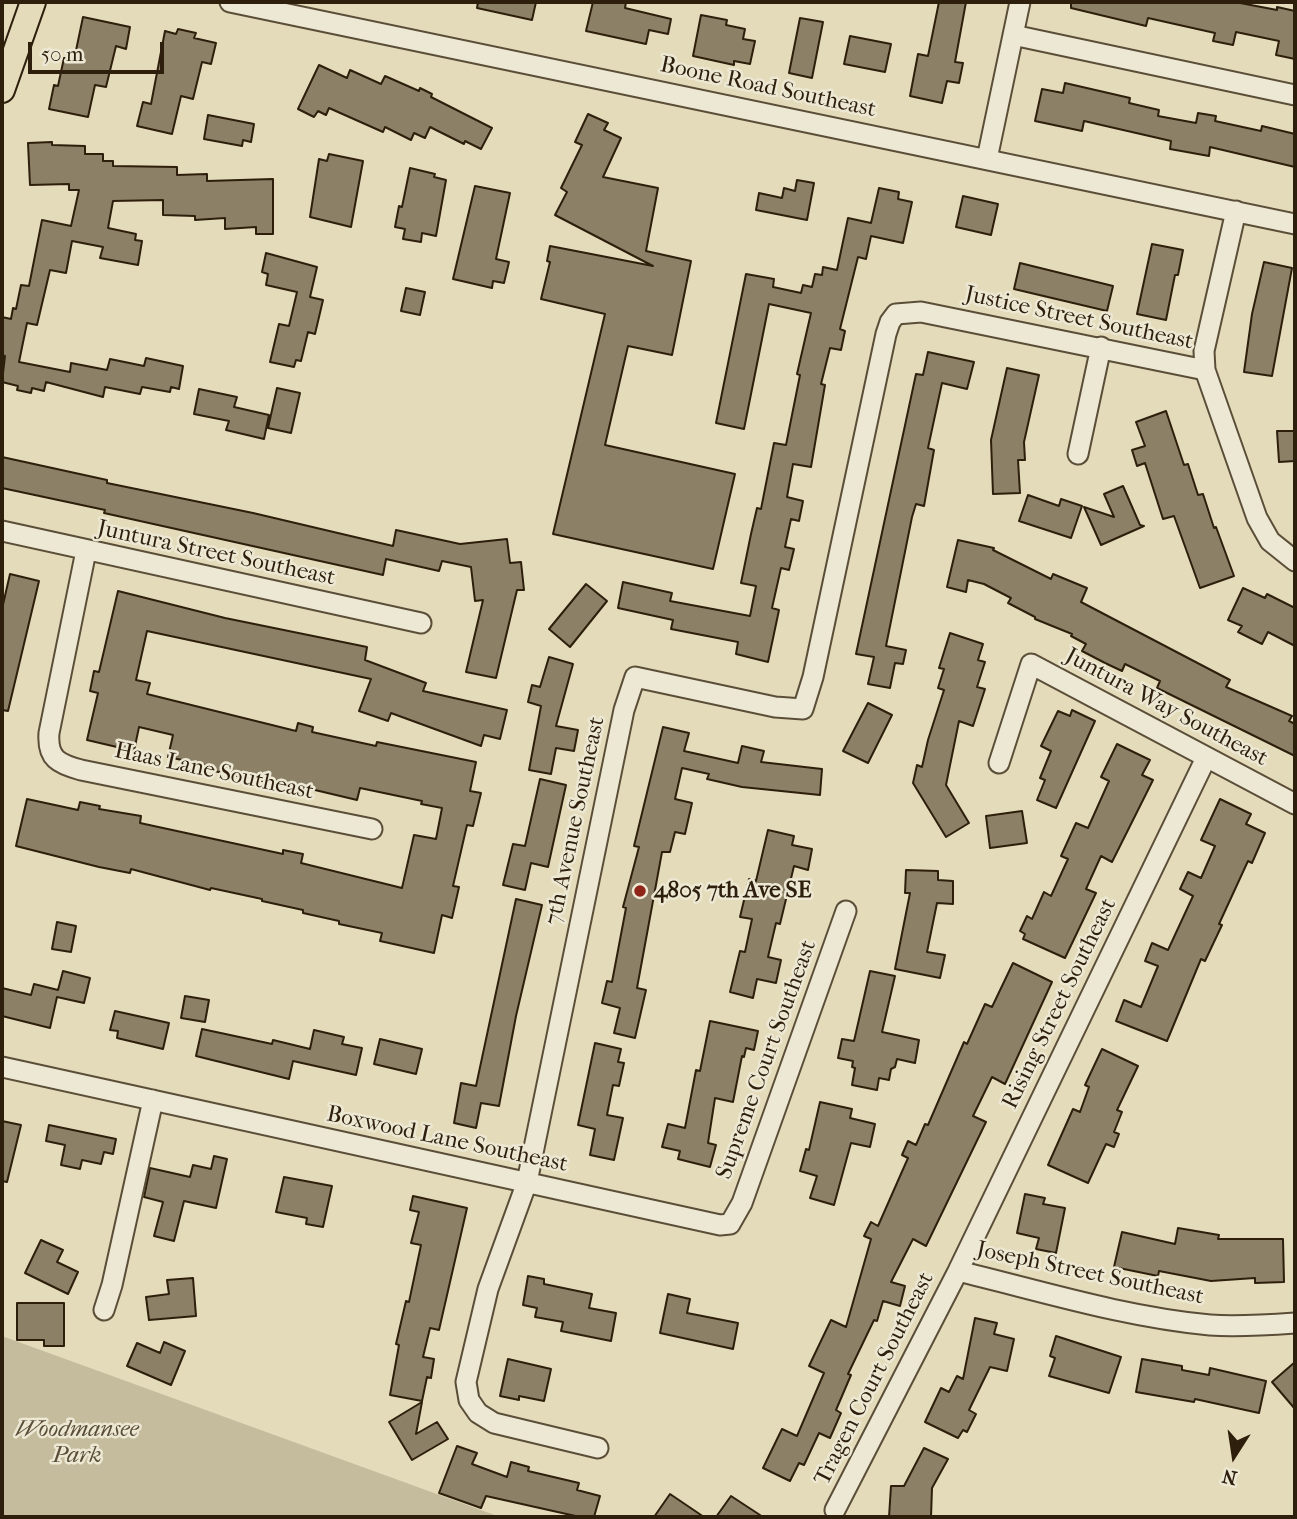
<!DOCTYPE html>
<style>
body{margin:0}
#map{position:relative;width:1297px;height:1519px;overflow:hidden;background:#e4dbbb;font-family:"IM FELL French Canon",serif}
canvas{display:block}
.frame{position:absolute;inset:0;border:4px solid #2d1f0c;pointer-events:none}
.north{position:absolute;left:1199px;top:1421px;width:70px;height:70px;-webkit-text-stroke:5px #ede8d3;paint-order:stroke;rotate:192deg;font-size:19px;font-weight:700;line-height:28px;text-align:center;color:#2d1f0c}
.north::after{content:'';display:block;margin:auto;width:24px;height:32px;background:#2d1f0c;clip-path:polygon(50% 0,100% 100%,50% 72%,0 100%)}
.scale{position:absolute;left:28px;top:42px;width:136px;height:32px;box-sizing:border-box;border:4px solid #2d1f0c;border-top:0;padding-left:9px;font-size:21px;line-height:24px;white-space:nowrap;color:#2d1f0c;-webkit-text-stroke:5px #ede8d3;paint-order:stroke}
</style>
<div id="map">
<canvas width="1297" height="1519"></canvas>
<div class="frame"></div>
<div class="north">N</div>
<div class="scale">50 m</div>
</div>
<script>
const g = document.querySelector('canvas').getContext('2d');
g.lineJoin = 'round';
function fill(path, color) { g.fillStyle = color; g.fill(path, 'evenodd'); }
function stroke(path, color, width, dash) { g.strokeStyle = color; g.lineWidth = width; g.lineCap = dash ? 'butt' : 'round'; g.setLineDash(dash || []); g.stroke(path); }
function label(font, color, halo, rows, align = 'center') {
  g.font = font + ' "IM FELL French Canon",serif'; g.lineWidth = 5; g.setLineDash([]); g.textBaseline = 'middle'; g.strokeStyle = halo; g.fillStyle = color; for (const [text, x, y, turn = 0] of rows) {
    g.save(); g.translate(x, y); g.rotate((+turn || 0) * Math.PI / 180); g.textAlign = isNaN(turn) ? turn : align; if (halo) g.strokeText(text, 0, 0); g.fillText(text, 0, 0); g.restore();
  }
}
const green = new Path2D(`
 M2 1336 500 1517H2Z`);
const building = new Path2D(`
 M478 2H536L532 20 477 8Z
 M593 2H626L625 8 671 19 668 34 649 30 646 44 586 31Z
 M939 2H966L955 62 963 63 959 83 947 81 942 103 910 96 918 54 928 56Z
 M1071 2H1235L1277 10V7L1295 11V59L1276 55 1279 41 1236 32 1233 45 1213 41 1215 33 1148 18 1146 26 1071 8Z
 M701 15 727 20 726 25 745 29 743 39 755 41 750 64 734 61V65L693 56Z
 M83 17 130 27 126 49 116 46 106 87 95 85 88 117 49 109 54 85 58 86 64 58 74 60Z
 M800 18 823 22 812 78 789 73Z
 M178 29 196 33 194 38 216 43 211 64 202 62 193 99 181 96 172 134 137 126 143 102 151 104 165 31 176 34Z
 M850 36 891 44 885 72 844 64Z
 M319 65 347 78 350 70 381 84 385 76 419 91 420 88 432 94 431 97 492 128 481 149 465 141 464 144 430 127 425 138 414 133 411 140 385 127 383 132 329 108 326 115 318 111 314 117 298 109Z
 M1065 83 1130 98 1129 103 1159 110 1158 116 1196 123 1198 113 1216 116 1215 121 1261 131 1262 126 1295 134V167L1210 147 1209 156 1170 149 1171 141 1084 121 1082 131 1035 121 1042 89 1063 93Z
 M588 114 608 123 604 130 621 138 603 177 658 188 646 251 691 261 672 355 628 346 605 445 735 474 713 569 553 534 605 314 541 299 550 262 547 261 550 246 653 266 555 215 567 192 561 188 582 145 575 142Z
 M208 115 254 124 251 142 243 140 242 146 204 139Z
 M52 142V145L85 146V154H103V161H113V166L177 167V175L207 174V181L273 179V234H256V227L225 229V218L195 220V216L163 215V200L113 201 108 228 136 234 135 240 142 241 138 265 100 258 103 247 72 241 66 273 50 270 37 325 27 323 19 362 70 372 71 363 107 370 110 359 144 366 146 358 183 366 179 389 171 387 170 392 142 387 140 394 105 387 103 397 46 382 44 391 32 388 31 393 17 390 18 386 2 382 5 356 2 355V317L11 319 13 308 16 309 21 285 29 286 42 220 71 226 79 190H69V184L30 185 28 143Z
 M329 154 363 161 351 227 310 217 319 159 327 161Z
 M410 168 435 174 434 177 446 180 436 236 422 233 421 242 403 239 405 229 395 227 399 206 402 207Z
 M797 180 814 183 807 220 756 210 759 193 782 198 784 188 795 191Z
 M475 186 510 193 496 259 509 262 504 283 493 281 492 288 453 279Z
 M879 188 899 192 898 199 912 202 903 243 871 236 866 259 858 257 840 329 845 331 841 350 830 348 821 384 825 385 811 467 793 464 787 497 803 501 799 521 791 519 785 547 794 549 789 570 781 568 772 608 779 610 768 662 736 654 738 642 671 629 673 620 618 608 623 582 672 593 670 601 750 616 756 586 741 583 751 534 757 508 761 509 774 443 786 445 800 375 797 374 811 313 769 304 744 429 716 423 746 274 774 279 773 287 801 293 803 285 812 287 815 274 822 275 823 267 837 270 848 218 871 223Z
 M963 196 998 204 991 235 956 227Z
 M1152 244 1183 250 1178 275H1175L1166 320 1137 314Z
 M266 253 317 267 310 297 323 300 315 334 308 332 301 361 296 360 294 367 270 362 279 324 289 326 297 292 266 285 268 274 262 272Z
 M1264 262 1292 268 1272 376 1244 372 1252 314Z
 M1020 263 1113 286 1107 311 1014 289Z
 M406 288 425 292 420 315 401 311Z
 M928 352 974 362 967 389 942 383 928 448 934 450 924 506 916 504 912 517 886 646 906 650 903 664 895 663 890 688 868 684 874 657 856 654 916 374 923 375Z
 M1007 368 1039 375 1024 442 1025 460H1018L1020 493 993 494 991 440Z
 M277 388 300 393 291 433 268 428Z
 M199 389 237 397 234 407 269 415 264 439 226 430 229 421 194 414Z
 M1166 411 1184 465 1188 464 1198 495 1203 494 1214 528 1216 527 1234 576 1200 588 1174 516 1163 519 1145 463 1137 466 1132 450 1145 446 1136 422Z
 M1277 431H1295V461L1279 462Z
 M2 457 107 480V483L253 513 393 546 396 530 460 544 507 539 510 563 521 562 524 590H517L496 678 466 672 483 600 475 601 471 567 442 561 439 571 386 559 383 575 104 513 105 510 2 488Z
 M1123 486 1140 525 1144 526 1101 545 1084 507 1114 517 1104 494Z
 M1028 495 1059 506 1061 499 1082 506 1071 538 1019 521Z
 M958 540 994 548 993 550 1051 579 1053 574 1087 588 1081 602 1230 680 1226 687 1292 716 1289 721 1295 724V756L1157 688 1160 681 1125 664 1122 671 1105 663 1082 651 1086 644 1071 636 1072 634 1035 619V617L1008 603 1011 598 984 584 968 580 966 592 947 587Z
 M10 574 39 581 8 711 2 710V609Z
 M586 584 607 601 570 647 549 629Z
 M1243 588 1265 598 1267 594 1295 608V646L1268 632 1262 644 1238 632 1242 626 1228 620Z
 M118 591 225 618 367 647 365 660 426 683 423 691 507 710 500 739 484 735 481 746 391 713 388 721 359 711 371 679 147 631 136 680 150 683 147 694 296 731 298 723 313 727 312 732 376 746 377 742 476 762 470 791 481 793 473 826 467 825 453 886 459 887 452 918 442 915 434 953 380 941 382 933 339 924V921L303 913V910L262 901V899L211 888 210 890 131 869 130 873 99 867 16 846 27 799 78 810 80 802 100 806 99 809 141 816 140 823 283 854V850L303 854 301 863 402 888 414 835 436 839 442 808 421 804 422 801 360 788 357 800 273 780 272 783 209 770 210 766 168 757 173 735 139 727 134 751 87 740 98 693 90 691 94 671 99 672Z
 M950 633 983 644 978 660 985 662 977 687 985 689 973 726 959 721 946 785 969 823 946 837 913 783 917 765 922 767 928 740 944 690 938 688 944 669 939 668Z
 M549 657 573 664 556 726 578 730 574 751 556 748 551 774 529 770 541 706 528 702 532 685 540 687Z
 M868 703 892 715 868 763 843 751Z
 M1072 710 1095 721 1056 808 1037 800 1045 780 1040 778 1051 751 1041 746 1058 711 1070 716Z
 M663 727 689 733 684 751 738 763 742 746 764 751 761 762 822 769 820 795 742 787 707 779 709 774 682 768 675 799 692 803 685 834 675 832 670 852H662L637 988 646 990 635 1038 614 1033 620 1008 602 1003 607 981 612 982 626 908 623 907 639 847 634 846Z
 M1117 744 1150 760 1142 775 1153 780 1112 862 1101 856 1086 889 1096 893 1065 958 1023 939 1025 934 1020 931 1027 916 1032 919 1044 892 1051 896 1068 859 1061 856 1076 823 1088 828 1109 781 1101 777Z
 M540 779 566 785 548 867 531 863 525 890 503 885 513 844 525 846Z
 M1220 799 1251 814 1246 824 1265 833 1252 863 1248 861 1219 924 1222 925 1205 961 1201 959 1167 1041 1116 1021 1124 1000 1141 1007 1158 966 1145 961 1152 943 1168 950 1193 896 1180 889 1188 872 1201 878 1215 846 1201 840Z
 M1022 811 1027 843 990 848 986 816Z
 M768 830 794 836 792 845 812 849 808 870 794 866 780 924 776 923 768 957 781 960 776 983 757 979 753 998 730 992 740 951 745 952 752 919 740 917 749 879 756 881Z
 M906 870 938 871V880L953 881V904L937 903 927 952 945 955 940 978 895 969 910 893H905Z
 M516 899 542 905 516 1016 499 1106 481 1103 476 1128 454 1123 461 1083 476 1086Z
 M57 922 76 926 71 952 52 949Z
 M1013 963 1052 982 1005 1084 992 1077 973 1116 986 1122 926 1246 913 1239 891 1282 905 1286 900 1306 883 1301 877 1321 874 1320 848 1374 851 1375 836 1410 841 1413 830 1438 819 1433 804 1465 799 1463 790 1481 763 1468 782 1429 797 1436 824 1373 809 1366 831 1320 846 1327 871 1239 864 1236 871 1222 878 1226 908 1158 902 1155 908 1141 916 1145 925 1124 928 1125 964 1042 967 1044 985 1004 992 1007Z
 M63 971 90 978 84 1003 57 997 50 1028 2 1016V988L31 995 34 984 58 990Z
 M870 971 895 976 882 1032 919 1040 915 1063 897 1059 895 1067 891 1069 889 1080 879 1078 877 1090 852 1085 855 1068 852 1067 853 1061 838 1058 842 1039 854 1041Z
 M185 996 209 1000 205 1022 181 1018Z
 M115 1011 169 1023 163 1049 117 1038 118 1031 110 1030Z
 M710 1021 758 1031 754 1050 746 1048 744 1057 742 1056 733 1102 715 1098 708 1143 716 1145 710 1167 678 1159 680 1151 662 1147 668 1124 685 1128 696 1070 700 1071Z
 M202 1029 272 1044 273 1040 310 1049 314 1030 344 1037 342 1044 362 1048 356 1075 293 1061 289 1079 196 1056Z
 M380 1039 422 1049 416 1074 374 1064Z
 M595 1043 621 1049 618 1062 624 1063 619 1086 613 1085 607 1115 623 1118 614 1160 590 1155 595 1129 578 1125Z
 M1102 1049 1138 1066 1117 1110 1122 1112 1114 1132 1119 1134 1114 1147 1106 1144 1088 1183 1048 1165 1073 1109 1080 1112 1089 1087 1085 1085Z
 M820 1102 852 1109 850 1118 875 1124 870 1147 851 1143 834 1205 810 1198 817 1176 800 1171 806 1149 809 1150Z
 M2 1121 21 1125 7 1182 2 1181Z
 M49 1125 116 1139 113 1154 104 1152 101 1164 82 1160 80 1169 61 1165 65 1145 46 1141Z
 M214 1156 227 1159 216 1208 184 1201 174 1241 154 1236 163 1202 144 1197 150 1168 190 1177 193 1165 211 1169Z
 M284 1177 332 1186 323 1227 306 1224 307 1218 276 1212Z
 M1025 1194 1045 1198 1043 1204 1065 1208 1056 1253 1036 1249 1039 1238 1017 1233Z
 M413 1196 467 1208 439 1330 430 1328 423 1357 434 1359 431 1378 427 1377 422 1401 390 1395 399 1345 396 1344 406 1301 409 1302 421 1245 411 1243 419 1212 410 1210Z
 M1178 1228 1219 1235 1218 1239H1283L1284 1282 1255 1283V1278L1211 1281 1159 1271 1158 1276 1114 1267 1122 1232 1175 1244Z
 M41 1240 63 1250 57 1262 78 1272 68 1294 25 1273Z
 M528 1276 544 1279V1284L592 1294 589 1308 616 1313 611 1341 561 1331 563 1322 535 1317 537 1308 523 1305Z
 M193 1278 196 1316 149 1320 146 1297 169 1294 167 1280Z
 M668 1294 690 1299 687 1313 738 1323 733 1349 660 1333Z
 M17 1303H64V1346H44V1340H17Z
 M975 1318 997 1323 994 1334 1014 1339 1007 1371 990 1367 969 1410 976 1414 967 1432 963 1430 958 1438 925 1422 941 1388 949 1392 957 1376 963 1379Z
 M1056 1336 1121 1357 1109 1393 1049 1376 1055 1358 1050 1356Z
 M164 1342 185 1351 171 1385 127 1366 137 1343 160 1353Z
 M508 1359 551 1369 544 1401 519 1396V1400L500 1396Z
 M1142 1359 1182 1366V1370L1209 1375 1210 1368 1266 1381 1259 1413 1195 1399 1194 1402 1136 1392Z
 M1295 1362V1409L1272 1382Z
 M422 1402 416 1434 437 1422 448 1439 412 1460 389 1422Z
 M457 1446 477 1453 472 1464 507 1477 511 1462 529 1467 528 1471 579 1483 577 1490 600 1496 594 1517H580L486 1496 481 1508 439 1493Z
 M924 1448 948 1459 932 1488 931 1517H889L891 1486H904Z
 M670 1494 704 1517H654Z
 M731 1496 763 1517H716Z`);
const minor = new Path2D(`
 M230 2 1295 224
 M1013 35 1295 95
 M987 159 1020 2
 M1205 370 1204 351 1236 211
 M1078 454 1101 347
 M2 531 421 623
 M86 551 49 733C47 759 59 764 81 770L372 829
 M999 763 1031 664 1295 804
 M2 1067 720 1225 730 1224 742 1203 846 911
 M958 1271C1041 1291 1124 1317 1210 1325 1238 1327 1267 1325 1295 1323
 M104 1310 112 1285 153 1100
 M598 1448 494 1423 478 1413 469 1400 466 1382 488 1289 527 1182 624 710 635 677 775 707 803 709 813 677 886 334 890 322 896 314 921 312 1205 370 1257 518 1270 541 1295 561
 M835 1510 958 1271 1206 758`);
const major = new Path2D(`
 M2 90 33 2`);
const markers = [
 [640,891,7,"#8f2418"]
];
const streetNames = [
 ["Boone Road Southeast",768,88,12],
 ["Justice Street Southeast",1079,319,12],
 ["Juntura Street Southeast",216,554,12],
 ["Juntura Way Southeast",1166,708,28],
 ["Haas Lane Southeast",214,772,12],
 ["7th Avenue Southeast",576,821,-78],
 ["Rising Street Southeast",1060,1004,-64],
 ["Supreme Court Southeast",767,1060,-70],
 ["Boxwood Lane Southeast",447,1140,12],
 ["Joseph Street Southeast",1090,1274,12],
 ["Tragen Court Southeast",875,1379,-63]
];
const poiNames = [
 ["4805 7th Ave SE",654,891]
];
const parkNames = [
 ["Woodmansee",77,1430],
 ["Park",77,1456]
];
fill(green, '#c5bb9d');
fill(building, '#8c8167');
stroke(building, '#2d1f0c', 2);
stroke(minor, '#5b4e38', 23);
stroke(major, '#2d1f0c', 28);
stroke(minor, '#ede8d3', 19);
stroke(major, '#e4dbbb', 24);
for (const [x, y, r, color] of markers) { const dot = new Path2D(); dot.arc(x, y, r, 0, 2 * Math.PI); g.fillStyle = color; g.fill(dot); stroke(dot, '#ede8d3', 2.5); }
label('23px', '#2d1f0c', '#ede8d3', streetNames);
label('bold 23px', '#2d1f0c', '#ede8d3', poiNames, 'left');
label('italic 23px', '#5b4e38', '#ede8d3', parkNames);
</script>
